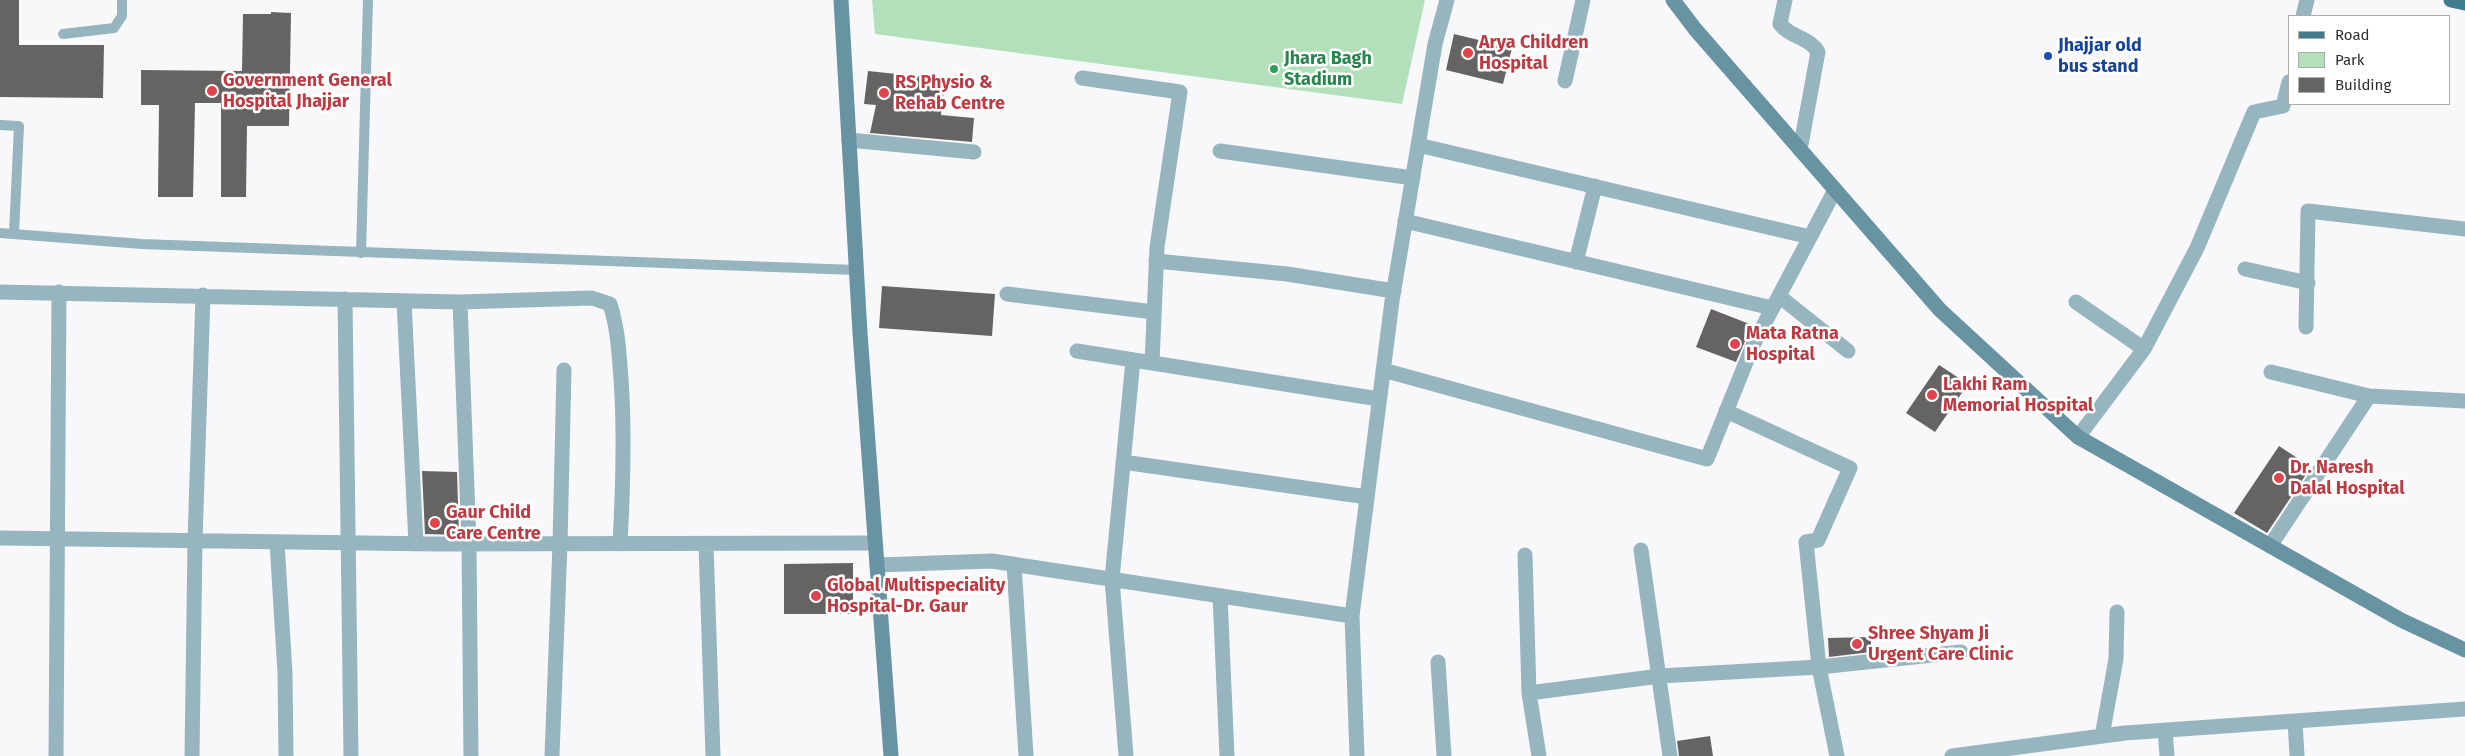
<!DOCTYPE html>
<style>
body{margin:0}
#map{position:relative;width:2465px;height:756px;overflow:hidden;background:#f8f8fb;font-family:"Fira Sans",sans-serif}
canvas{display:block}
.legend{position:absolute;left:2288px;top:15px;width:162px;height:90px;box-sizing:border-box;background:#fff;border:1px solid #ababab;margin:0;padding:6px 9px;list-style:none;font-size:15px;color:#2d2e2e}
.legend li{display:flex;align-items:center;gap:10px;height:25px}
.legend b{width:25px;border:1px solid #ababab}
</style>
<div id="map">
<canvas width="2465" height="756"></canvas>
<ul class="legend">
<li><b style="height:6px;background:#427b8e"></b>Road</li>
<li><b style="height:14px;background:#b1e0ba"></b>Park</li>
<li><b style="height:14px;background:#666462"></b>Building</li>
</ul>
</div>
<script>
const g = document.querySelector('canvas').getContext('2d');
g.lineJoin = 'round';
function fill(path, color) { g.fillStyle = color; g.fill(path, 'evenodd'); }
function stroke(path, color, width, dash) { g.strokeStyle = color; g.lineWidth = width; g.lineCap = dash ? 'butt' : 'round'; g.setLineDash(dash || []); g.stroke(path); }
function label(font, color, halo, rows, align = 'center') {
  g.font = font + ' "Fira Sans",sans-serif'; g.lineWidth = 5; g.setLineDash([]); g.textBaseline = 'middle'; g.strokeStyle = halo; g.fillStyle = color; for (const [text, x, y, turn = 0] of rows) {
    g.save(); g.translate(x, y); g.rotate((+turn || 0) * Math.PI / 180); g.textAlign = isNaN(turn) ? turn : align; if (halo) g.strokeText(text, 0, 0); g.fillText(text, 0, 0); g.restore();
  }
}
const green = new Path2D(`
 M872 0H1425L1402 104 875 34Z`);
const building = new Path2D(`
 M0 0H19V45H104L103 98 0 97Z
 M271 12 291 13 289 126H247L246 197H221V103H195L193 197H158L159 105H141V70L242 71 243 14H271Z
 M1454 34 1512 48 1503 84 1446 70Z
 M868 71 945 79 941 115 974 118 972 142 870 133 876 105 864 104Z
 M882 286 995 294 992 336 879 328Z
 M1711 309 1752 325 1736 362 1696 347Z
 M1939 365 1968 384 1935 432 1906 413Z
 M2279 446 2311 467 2267 533 2234 513Z
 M422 471 457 472 459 535 425 534Z
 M853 563V614H784V564Z
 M1871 637V652L1829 657 1828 638Z
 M1710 736 1713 756H1679L1677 741Z`);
const lane = new Path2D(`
 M63 34 114 28 122 16V0
 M0 125 19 126 14 234
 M0 233 142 244 856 270
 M361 253 368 0`);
const street = new Path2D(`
 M1785 0 1780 24C1791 38 1809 37 1818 52L1800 150
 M2303 16 2307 0
 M1082 78 1180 92 1157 247 1152 363
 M1565 81 1583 0
 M849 140 974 152
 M1418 145 1810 237
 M1220 151 1413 178
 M1405 221 1772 308
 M1156 261 1287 274 1394 291
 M1576 262 1595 186
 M2245 269 2308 283
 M0 292 460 302 592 298 610 304C618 329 619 353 621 379 625 434 623 489 620 544
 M1007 294 1154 312
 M1779 296 1848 351
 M345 299 351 756
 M404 301 416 544
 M460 302 469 544 471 756
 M2076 302 2144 349
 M2306 327 2308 211 2465 229
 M1077 351 1379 399
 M1383 370 1707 459 1753 345 1835 190
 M2271 372 2369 396 2465 401
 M1726 411 1850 468 1818 540 1806 542 1819 667 1837 756
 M2078 437 2144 349 2197 248 2254 112 2283 106 2289 82
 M1123 462 1367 497
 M0 538 437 544 875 543
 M277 542 285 673 286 756
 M706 544 713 756
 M2270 546 2369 396
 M1641 550 1670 756
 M1525 555 1529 693 1539 756
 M1014 564 1026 756
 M877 565 992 561 1352 616
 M1220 596 1227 756
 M1438 662 1444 756
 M1529 693 1660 676 1819 667 1961 652
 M2295 721 2297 756
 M2165 730 2167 756
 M2102 736 2116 659 2117 612
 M56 756 59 292
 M192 756 195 541 203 295
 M552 756 560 544 564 370
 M1126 756 1112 579 1133 360
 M1357 756 1352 616 1392 301 1435 44 1447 0
 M1952 756 2125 733 2465 709`);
const secondary = new Path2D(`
 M841 0 860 333 891 756
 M1673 0 1695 29 1940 310 2078 437 2401 620 2465 650`);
const primary = new Path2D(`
 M2451 0 2465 3`);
const markers = [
 [1468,53,6,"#e0444e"],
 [2048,56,5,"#1a4fb4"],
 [1274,69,5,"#2e9e5b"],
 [212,91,6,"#e0444e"],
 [884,93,6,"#e0444e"],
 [1735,344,6,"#e0444e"],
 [1932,395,6,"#e0444e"],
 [2279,478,6,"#e0444e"],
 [435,523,6,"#e0444e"],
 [816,596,6,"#e0444e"],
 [1857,644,6,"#e0444e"]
];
const healthNames = [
 ["Arya Children",1479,43],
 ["Hospital",1479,64],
 ["Government General",223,81],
 ["Hospital Jhajjar",223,102],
 ["RS Physio &",895,83],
 ["Rehab Centre",895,104],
 ["Mata Ratna",1746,334],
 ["Hospital",1746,355],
 ["Lakhi Ram",1943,385],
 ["Memorial Hospital",1943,406],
 ["Dr. Naresh",2290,468],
 ["Dalal Hospital",2290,489],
 ["Gaur Child",446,513],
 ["Care Centre",446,534],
 ["Global Multispeciality",827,586],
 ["Hospital-Dr. Gaur",827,607],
 ["Shree Shyam Ji",1868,634],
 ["Urgent Care Clinic",1868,655]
];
const transitNames = [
 ["Jhajjar old",2058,46],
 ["bus stand",2058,67]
];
const leisureNames = [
 ["Jhara Bagh",1284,59],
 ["Stadium",1284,80]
];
fill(green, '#b1e0ba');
fill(building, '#666462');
stroke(lane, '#97b5bf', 10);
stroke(street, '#97b5bf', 15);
stroke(secondary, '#6793a2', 15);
stroke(primary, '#427b8e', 15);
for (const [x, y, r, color] of markers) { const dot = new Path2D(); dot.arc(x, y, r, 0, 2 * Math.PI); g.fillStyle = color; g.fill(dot); stroke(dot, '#fff', 2); }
label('bold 18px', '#be3a42', '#fff', healthNames, 'left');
label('bold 18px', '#164399', '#fff', transitNames, 'left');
label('bold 18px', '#27864d', '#fff', leisureNames, 'left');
</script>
